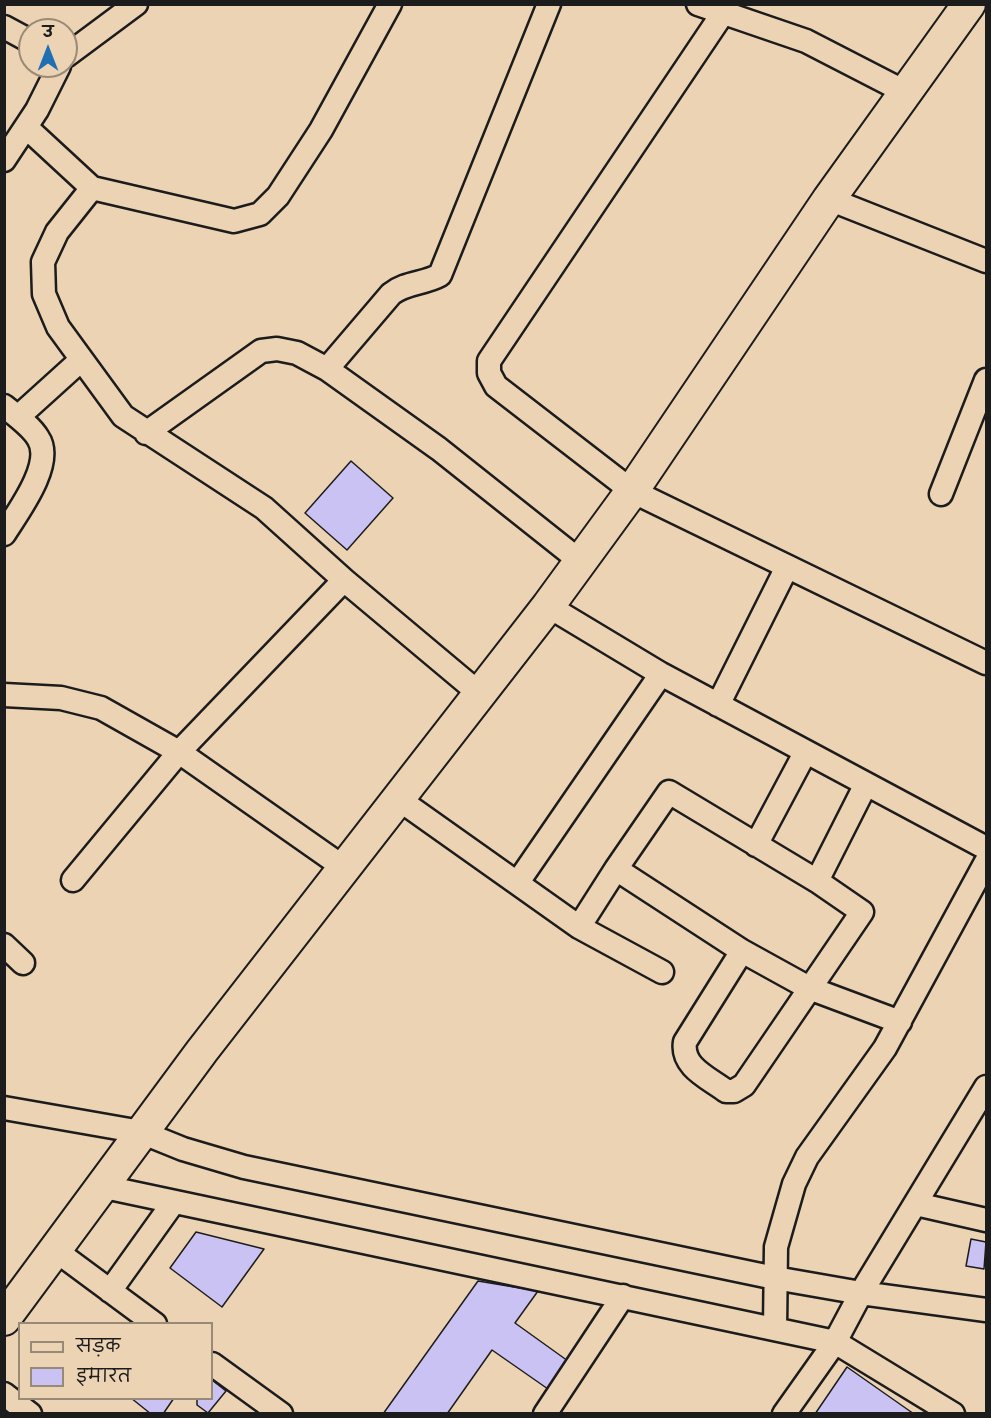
<!DOCTYPE html>
<meta charset="utf-8">
<style>
body{margin:0}
#map{position:relative;width:991px;height:1418px;overflow:hidden;background:#ecd3b4;font-family:Sriracha,"Playpen Sans Deva",sans-serif}
canvas{display:block}
.frame{position:absolute;inset:0;border:6px solid #1c1c1c;pointer-events:none}
.legend{position:absolute;left:18px;top:1322px;width:195px;height:78px;box-sizing:border-box;background:#ecd3b4;border:2px solid #998a77;margin:0;padding:8px 10px;list-style:none;font-size:18px;color:#1c1c1c}
.legend li{display:flex;align-items:center;gap:12px;height:30px}
.legend b{width:30px;border:2px solid #998a77}
.north{position:absolute;left:18px;top:18px;width:60px;height:60px;box-sizing:border-box;background:#ecd3b4;border:2px solid #998a77;border-radius:50%;rotate:0deg;font-size:16px;font-weight:700;line-height:24px;text-align:center;color:#1c1c1c}
.north::after{content:'';display:block;margin:auto;width:21px;height:27px;background:#1f6fb2;clip-path:polygon(50% 0,100% 100%,50% 72%,0 100%)}
</style>
<div id="map">
<canvas width="991" height="1418"></canvas>
<div class="frame"></div>
<ul class="legend">
<li><b style="height:8px;background:#ecd3b4"></b>सड़क</li>
<li><b style="height:16px;background:#cbc2f4"></b>इमारत</li>
</ul>
<div class="north">उ</div>
</div>
<script>
const g = document.querySelector('canvas').getContext('2d');
g.lineJoin = 'round';
function fill(path, color) { g.fillStyle = color; g.fill(path, 'evenodd'); }
function stroke(path, color, width, dash) { g.strokeStyle = color; g.lineWidth = width; g.lineCap = dash ? 'butt' : 'round'; g.setLineDash(dash || []); g.stroke(path); }
const building = new Path2D(`
 M351 461 393 498 347 550 305 513Z
 M196 1232 264 1249 222 1307 170 1268Z
 M971 1239 986 1242 984 1269 966 1266Z
 M478 1281 538 1291 515 1323 568 1361 548 1389 492 1350 447 1414H383Z
 M847 1367 914 1414H815Z
 M212 1380 226 1391 208 1413 197 1405V1398H212Z
 M131 1398H174L163 1414H151Z`);
const street = new Path2D(`
 M698 4 806 41 907 93
 M723 13 489 361V373L496 386 632 491 986 663
 M4 27 30 41
 M66 56 136 4
 M26 127 92 188 57 232 43 262 44 294 58 327 123 416 264 508 344 580 480 694
 M4 160 37 110 59 66
 M92 188 234 221 260 214 278 196 321 130 390 4
 M829 199 986 261
 M327 369 391 294C406 282 424 284 440 275L549 4
 M4 406C15 415 31 426 38 438 55 463 18 512 4 534
 M18 417 81 360
 M146 433 261 351 277 349 297 353 327 369 439 449 580 561
 M941 494 986 380
 M548 606 661 674 986 848
 M4 695 61 698 101 708 179 752 343 867
 M718 705 787 567
 M397 798 579 927 662 972
 M756 845 805 753
 M616 869 669 792 817 881 862 912 744 1085 734 1091H726C709 1078 681 1067 685 1042L742 951
 M73 880 179 752 344 580
 M817 881 866 784
 M518 882 661 674
 M579 927 616 869 742 951 809 988 900 1022
 M4 945 23 963
 M4 1108 141 1132 183 1149 244 1167 775 1278 861 1293 986 1310
 M100 1186 835 1342 953 1414
 M916 1204 986 1220
 M55 1250 155 1324
 M110 1291 173 1203
 M775 1329 776 1247 794 1184 807 1157 885 1048 986 862
 M212 1364 281 1414
 M4 1394 30 1414
 M545 1414 623 1296
 M784 1414 835 1342 861 1293 986 1087`);
const secondary = new Path2D(`
 M4 1319 202 1051 548 606 632 491 829 199 969 4`);
fill(building, '#cbc2f4');
stroke(building, '#1c1c1c', 1.5);
stroke(street, '#1c1c1c', 27);
stroke(secondary, '#1c1c1c', 36);
stroke(street, '#ecd3b4', 22);
stroke(secondary, '#ecd3b4', 32);
</script>
